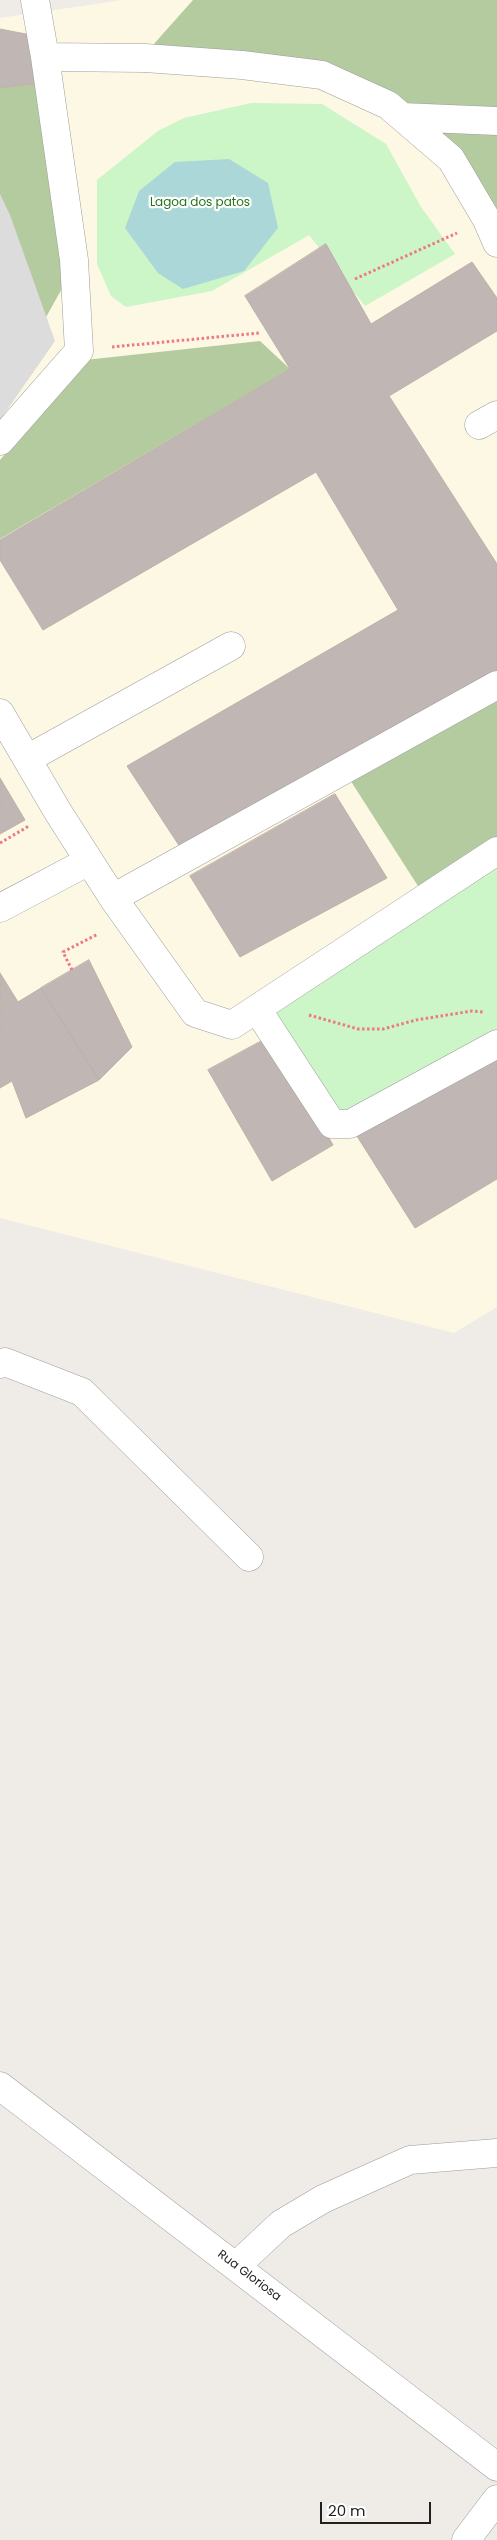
<!DOCTYPE html>
<style>
body{margin:0}
#map{position:relative;width:497px;height:2540px;overflow:hidden;background:#efebe7;font-family:Poppins,sans-serif}
canvas{display:block}
.scale{position:absolute;left:320px;top:2502px;width:111px;height:22px;box-sizing:border-box;border:2px solid #202020;border-top:0;padding-left:6px;font-size:15px;line-height:18px;white-space:nowrap;color:#202020;-webkit-text-stroke:4px #fff;paint-order:stroke}
</style>
<div id="map">
<canvas width="497" height="2540"></canvas>
<div class="scale">20 m</div>
</div>
<script>
const g = document.querySelector('canvas').getContext('2d');
g.lineJoin = 'round';
function fill(path, color) { g.fillStyle = color; g.fill(path, 'evenodd'); }
function stroke(path, color, width, dash) { g.strokeStyle = color; g.lineWidth = width; g.lineCap = dash ? 'butt' : 'round'; g.setLineDash(dash || []); g.stroke(path); }
function label(font, color, halo, rows, align = 'center') {
  g.font = font + ' Poppins,sans-serif'; g.lineWidth = 4.5; g.setLineDash([]); g.textBaseline = 'middle'; g.strokeStyle = halo; g.fillStyle = color; for (const [text, x, y, turn = 0] of rows) {
    g.save(); g.translate(x, y); g.rotate((+turn || 0) * Math.PI / 180); g.textAlign = isNaN(turn) ? turn : align; if (halo) g.strokeText(text, 0, 0); g.fillText(text, 0, 0); g.restore();
  }
}
const education = new Path2D(`
 M122 0H497V1307L454 1333 0 1218V18Z`);
const forest = new Path2D(`
 M193 0H497V250L487 220 391 101 145 54Z
 M41 83 64 285 0 399V88Z
 M260 341 290 369 0 539V460L85 360Z
 M497 687V850L425 897 345 772Z`);
const park = new Path2D(`
 M251 103 322 104 386 144 421 207 455 254 365 306 309 235 212 291 126 307 111 296 97 264V180L158 131 184 118Z
 M497 852V1043L333 1123 257 1009Z`);
const parking = new Path2D(`
 M0 194 10 215 55 341 0 420Z`);
const water = new Path2D(`
 M229 159 268 183 278 228 244 271 183 289 158 273 125 228 139 191 175 162Z`);
const building = new Path2D(`
 M0 29 31 35 41 83 0 88Z
 M326 244 371 324 472 262 497 298V331L389 396 497 564V670L182 850 127 766 398 610 316 472 43 630 0 560V540L290 369 245 296Z
 M0 778 25 820 0 834Z
 M335 794 387 878 240 957 190 876Z
 M89 960 132 1047 99 1080 41 988Z
 M0 973 18 1002 41 988 99 1080 26 1118 12 1081 0 1088Z
 M271 1036 333 1145 272 1181 208 1070Z
 M497 1045V1179L415 1228 350 1125Z`);
const path = new Path2D(`
 M355 279 457 233
 M112 347 259 333
 M0 843 29 826
 M72 970 63 952 98 934
 M309 1015 358 1029H383L416 1020 472 1011 484 1012`);
const minor = new Path2D(`
 M45 57 145 58 242 65 322 75 388 105 451 159 487 220 497 243
 M402 117 497 121
 M479 425 497 415
 M0 441 79 351 74 260 45 57 35 0
 M0 713 58 812 113 898 195 1013 232 1025 497 851
 M27 759 231 646
 M113 898 497 685
 M0 908 89 861
 M257 1009 332 1124H350L497 1044
 M0 1364 5 1362 82 1392 249 1557
 M0 2086 497 2467
 M236 2266 281 2224 323 2199 410 2160 497 2153
 M466 2540 497 2499`);
const parkNames = [
 ["Lagoa dos patos",200,203]
];
const streetNames = [
 ["Rua Gloriosa",249,2276,37]
];
fill(education, '#fcf8e3');
fill(forest, '#b4cb9f');
fill(park, '#ccf5c8');
fill(parking, '#dcdcdc');
fill(water, '#abd7d9');
fill(building, '#c0b6b4');
stroke(building, '#c0b0aa', 1);
stroke(minor, '#9d9d9d', 29);
stroke(path, '#ee7981', 3, [2.5, 2.5]);
stroke(minor, '#fff', 28);
label('12px', '#1e7615', '#fff', parkNames);
label('12px', '#202020', '#fff', streetNames);
</script>
